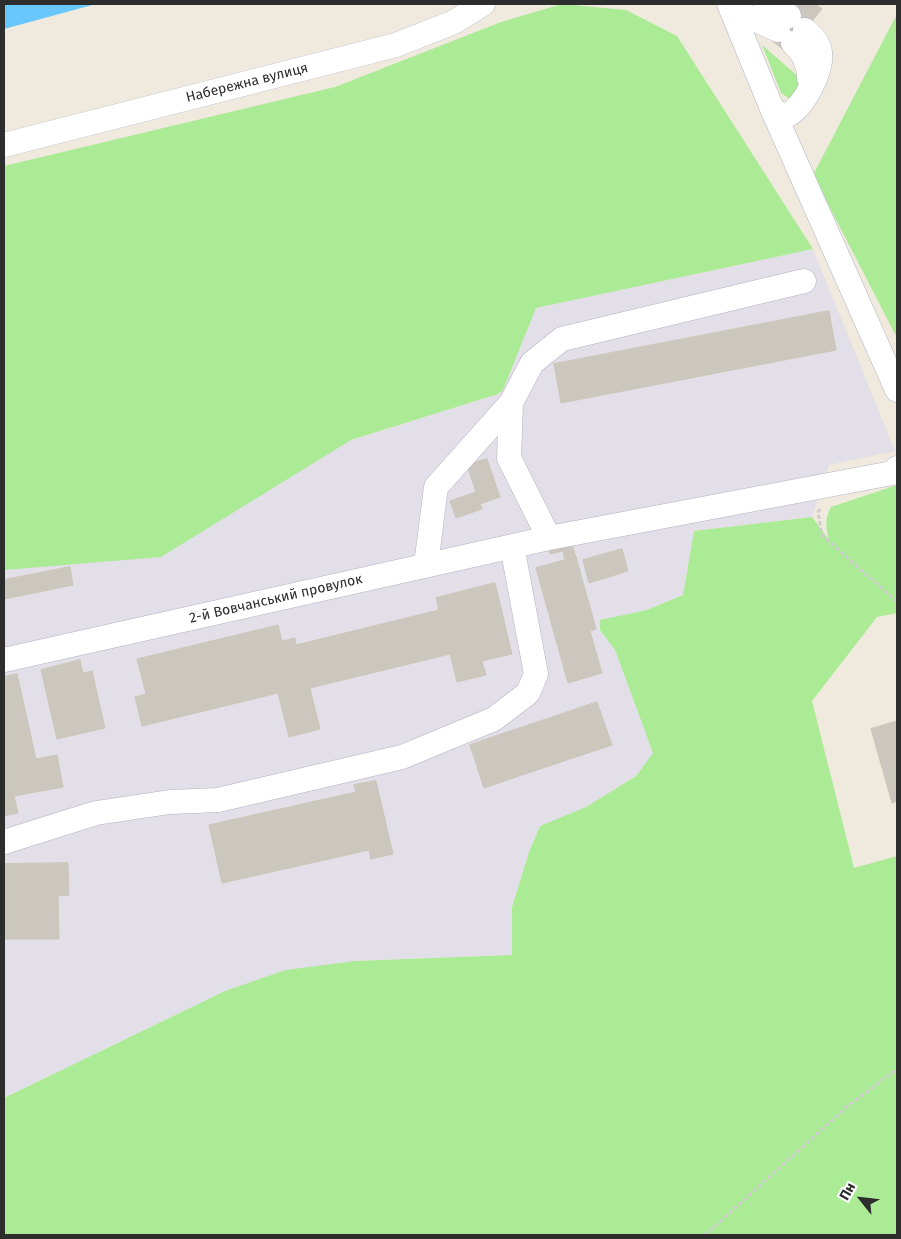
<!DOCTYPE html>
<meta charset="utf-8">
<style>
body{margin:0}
#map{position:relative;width:901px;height:1239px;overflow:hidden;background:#f0eade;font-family:"Fira Sans",sans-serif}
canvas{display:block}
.frame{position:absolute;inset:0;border:5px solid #2d2d2d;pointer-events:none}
.north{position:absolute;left:836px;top:1174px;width:50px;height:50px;-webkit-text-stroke:4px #fff;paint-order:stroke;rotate:299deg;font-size:14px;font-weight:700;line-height:20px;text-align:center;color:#2d2d2d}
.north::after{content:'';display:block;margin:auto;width:18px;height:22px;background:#2d2d2d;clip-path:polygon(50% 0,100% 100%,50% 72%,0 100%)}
</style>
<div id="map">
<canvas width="901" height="1239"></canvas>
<div class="frame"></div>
<div class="north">Пн</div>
</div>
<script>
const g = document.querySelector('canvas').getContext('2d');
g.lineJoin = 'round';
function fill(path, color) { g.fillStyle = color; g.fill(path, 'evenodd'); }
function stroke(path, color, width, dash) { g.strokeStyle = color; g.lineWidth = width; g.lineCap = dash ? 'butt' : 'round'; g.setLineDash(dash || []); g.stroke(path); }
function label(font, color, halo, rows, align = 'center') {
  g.font = font + ' "Fira Sans",sans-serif'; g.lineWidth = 4; g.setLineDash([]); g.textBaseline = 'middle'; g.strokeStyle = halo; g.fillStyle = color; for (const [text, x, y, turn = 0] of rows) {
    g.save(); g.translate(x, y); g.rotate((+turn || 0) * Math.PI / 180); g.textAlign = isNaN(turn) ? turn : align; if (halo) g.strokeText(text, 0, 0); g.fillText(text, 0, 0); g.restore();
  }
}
const industrial = new Path2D(`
 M813 249 895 451 829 465 812 517 694 531 683 595 647 610 600 621V630L615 650 653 753 636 776 586 807 540 826 529 852 512 907V955L355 961 225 991 4 1098V550L498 394 503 389 535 308Z`);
const green = new Path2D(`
 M562 4 626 10 677 36 813 249 536 308 503 390 498 394 351 440 161 557 4 570V166L335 87 501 22Z
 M897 14V338L813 175Z
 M762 45 800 78 801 84 791 100 781 93Z
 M897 485V613L877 617 812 701 854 868 897 856V1235H4V1098L225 991 286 970 355 961 512 955V907L529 852 540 826 586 807 636 776 653 753 615 650 600 630V620L647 610 683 595 694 531 812 517 829 540C826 527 824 520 831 507Z`);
const water = new Path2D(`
 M4 4H96L4 29Z`);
const building = new Path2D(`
 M799 4H816L822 9 786 52 770 39Z
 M829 311 836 350 561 403 554 364Z
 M487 459 500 497 480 504 482 509 456 518 450 501 476 492 467 465Z
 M570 538 576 557 565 560 563 551 550 554 548 545Z
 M622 549 628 571 589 583 583 560Z
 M576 557 596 629 590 631 602 673 568 683 536 568Z
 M70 567 73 585 4 599V580Z
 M495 583 512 654 482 661 486 675 457 682 450 654 310 688 320 729 289 737 278 693 142 726 135 697 146 694 137 659 278 625 282 641 295 638 296 645 439 610 436 598Z
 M80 660 83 673 92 671 105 728 57 739 41 670Z
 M17 674 36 759 57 755 63 787 14 796 18 813 4 816V677Z
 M597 702 612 745 573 758 559 715Z
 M559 715 573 758 522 775 508 732Z
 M897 721V801L892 803 871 729Z
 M508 732 522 775 484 788 470 745Z
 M376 781 393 854 371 859 369 850 222 883 209 825 356 792 354 785Z
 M68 863 69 895 58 896 59 939H4V864Z`);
const path = new Path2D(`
 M820 509 818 512 822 535 897 602
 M705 1235 848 1106 897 1069`);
const minor = new Path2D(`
 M729 4 773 111 897 390
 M766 4 789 16
 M732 9 778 30
 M793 43C804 53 809 64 809 78
 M773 111 786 116C803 109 823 71 820 52 819 44 811 35 805 30
 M4 145 396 45 454 22 483 4
 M549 538 509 458 511 403 532 363 562 339 804 281
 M426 565 436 487 511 403
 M4 660 549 538 892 473 897 468
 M4 842 96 813 170 802 218 800 402 757 494 719 528 693 536 674 512 546`);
const streetNames = [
 ["Набережна вулиця",247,83,-14],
 ["2-й Вовчанський провулок",276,599,-13]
];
fill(industrial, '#e2dfe8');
fill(green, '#abeb96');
fill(water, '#68c7fc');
fill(building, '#cbc7be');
stroke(building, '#ccc6b7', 1);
stroke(minor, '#b2b3c2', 25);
stroke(path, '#cdcdcd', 3, [4, 2.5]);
stroke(minor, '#fff', 24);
label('14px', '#2d2d2d', '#fff', streetNames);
</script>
